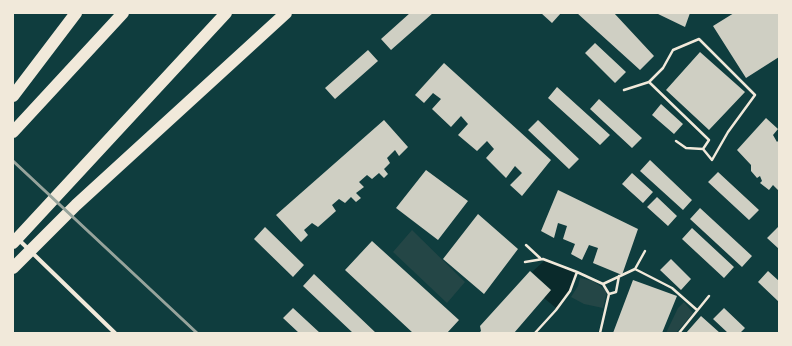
<!DOCTYPE html>
<style>
body{margin:0}
#map{position:relative;width:792px;height:346px;overflow:hidden;background:#0f3d3e;font-family:"Open Sans",sans-serif}
canvas{display:block}
.frame{position:absolute;inset:0;border:14px solid #f1e9da;pointer-events:none}
</style>
<div id="map">
<canvas width="792" height="346"></canvas>
<div class="frame"></div>
</div>
<script>
const g = document.querySelector('canvas').getContext('2d');
g.lineJoin = 'round';
function fill(path, color) { g.fillStyle = color; g.fill(path, 'evenodd'); }
function stroke(path, color, width, dash) { g.strokeStyle = color; g.lineWidth = width; g.lineCap = dash ? 'butt' : 'round'; g.setLineDash(dash || []); g.stroke(path); }
const green = new Path2D(`
 M412 230 465 282 447 303 393 252Z
 M580 278 593 281 607 291 603 308 584 304 571 297 578 286Z
 M684 302 693 313 676 333H666L678 308Z`);
const water = new Path2D(`
 M544 261 577 272C574 286 566 299 556 308L544 298 551 290 532 272Z`);
const building = new Path2D(`
 M410 13H433L391 50 381 39Z
 M541 13H561L552 23Z
 M577 13H614L654 56 640 70Z
 M656 13H690L685 27Z
 M734 13H779V57L746 78 713 26Z
 M595 43 626 72 615 83 585 53Z
 M368 50 378 61 335 99 325 88Z
 M700 52 745 92 709 130 666 90Z
 M444 63 551 160 522 196 510 185 522 173 515 166 506 178 486 158 494 149 487 141 477 151 458 135 468 124 461 116 451 127 432 109 441 99 433 93 424 103 415 95Z
 M557 87 610 135 600 145 548 98Z
 M599 99 642 138 632 148 590 109Z
 M661 104 683 124 674 134 652 115Z
 M766 118 778 129 773 135 777 142 779 140V191L773 185 769 190 760 183 762 181 760 176 757 178 751 171V165L737 150Z
 M384 120 408 147 399 156 395 150 387 158 390 163 384 169 388 174 384 178 379 173 372 179 367 175 359 182 364 187 356 193 361 198 356 202 351 197 345 203 339 199 332 205 336 211 318 227 312 223 304 230 308 235 301 242 276 215Z
 M538 120 579 159 569 169 528 130Z
 M650 160 692 200 683 210 640 171Z
 M426 170 468 201 438 240 396 208Z
 M718 172 759 210 749 220 708 182Z
 M632 173 653 192 643 203 622 184Z
 M558 190 638 229 622 275 593 263 598 248 589 245 582 260 571 254 575 244 563 239 567 226 558 223 554 238 541 231Z
 M657 197 677 216 668 226 647 207Z
 M700 208 752 256 742 267 690 219Z
 M478 214 518 249 484 294 443 259Z
 M265 227 304 265 293 277 254 239Z
 M778 227 779 228V249L767 238Z
 M692 228 734 267 724 278 682 239Z
 M372 241 459 320 447 333H413L345 270Z
 M671 259 691 279 681 290 660 270Z
 M530 271 551 290 514 333H479L481 331 480 326Z
 M768 271 779 281V302L758 282Z
 M314 274 376 333H353L303 286Z
 M633 280 677 296 662 333H613Z
 M293 308 320 333H299L283 318Z
 M724 308 745 328 740 333H728L713 319Z
 M701 316 720 333H686Z`);
const path = new Path2D(`
 M649 82 709 140 703 149
 M624 90 649 82 663 68 673 50 699 39 755 95 728 132 712 160 703 149 686 148 676 141
 M526 245 540 258
 M645 251 635 269 672 288 697 310
 M525 262 543 259 577 272 570 291 556 310 535 333
 M577 272 603 284 635 269
 M603 284 609 294 616 292 619 276
 M600 333 609 294
 M679 333 709 296`);
const minor = new Path2D(`
 M19 240 115 333`);
const motorway = new Path2D(`
 M13 96 76 13
 M13 132 123 13
 M13 243 226 13
 M13 268 76 205 286 13`);
const rail = new Path2D(`
 M13 161 197 333`);
fill(green, '#244646');
fill(water, '#0a2a2b');
fill(building, '#cfcfc3');
stroke(path, '#f1e9da', 2.5);
stroke(minor, '#f1e9da', 4);
stroke(motorway, '#f1e9da', 12);
stroke(rail, '#97a49c', 3);
</script>
